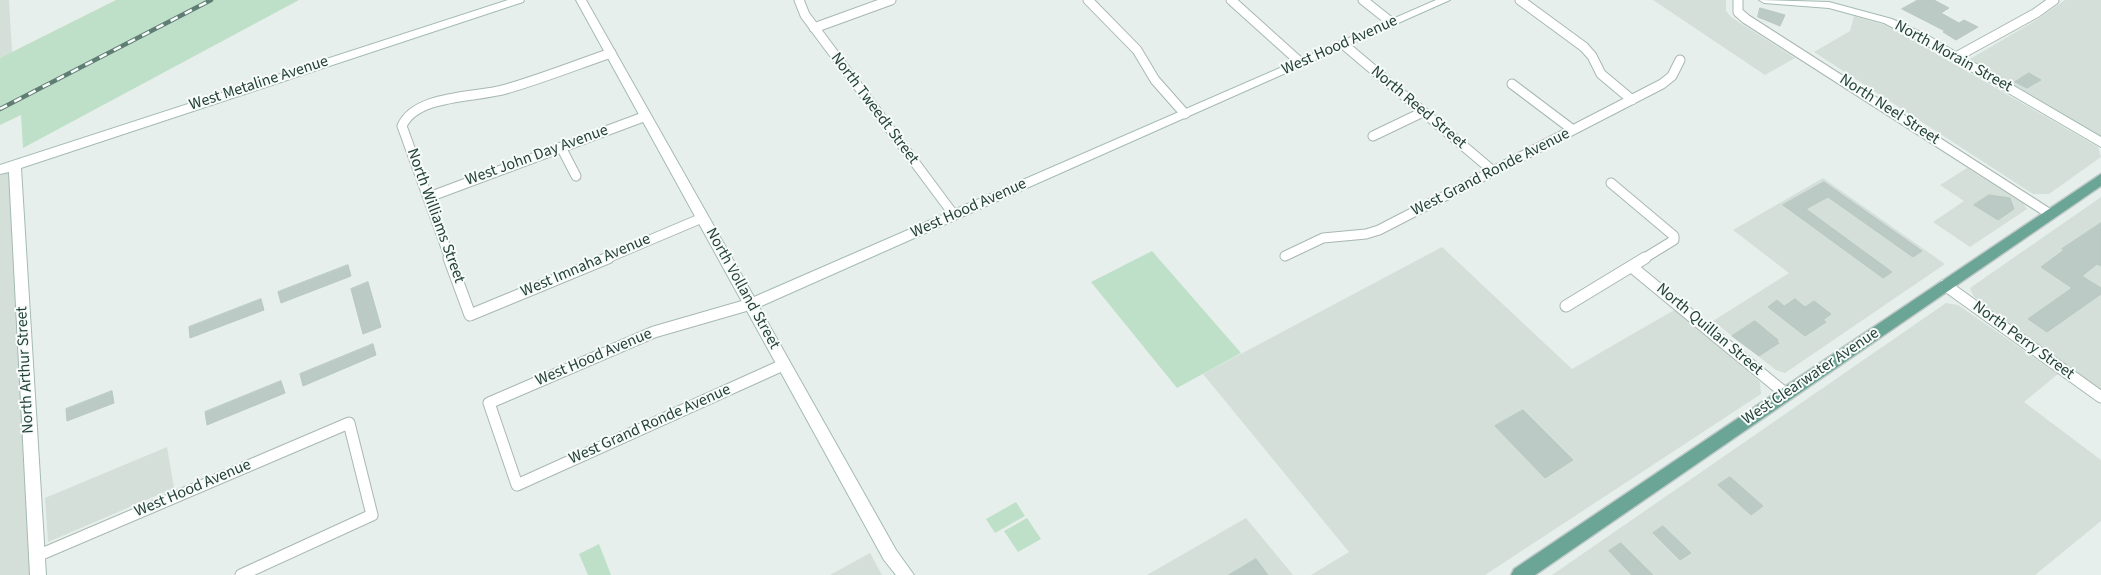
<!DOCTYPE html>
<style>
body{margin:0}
canvas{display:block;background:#e6efeb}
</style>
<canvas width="2101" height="575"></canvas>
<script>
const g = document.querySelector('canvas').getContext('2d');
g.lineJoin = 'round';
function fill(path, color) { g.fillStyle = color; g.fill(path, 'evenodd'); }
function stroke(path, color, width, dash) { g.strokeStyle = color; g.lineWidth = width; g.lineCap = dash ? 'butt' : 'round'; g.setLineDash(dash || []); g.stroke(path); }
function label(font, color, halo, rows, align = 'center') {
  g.font = font + ' "Source Sans 3",sans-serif'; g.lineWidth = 4; g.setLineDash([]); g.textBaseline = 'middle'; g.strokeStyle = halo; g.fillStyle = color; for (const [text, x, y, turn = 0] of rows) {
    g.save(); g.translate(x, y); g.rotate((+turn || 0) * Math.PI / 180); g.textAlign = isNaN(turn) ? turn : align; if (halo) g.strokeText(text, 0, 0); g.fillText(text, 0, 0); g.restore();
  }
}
const built = new Path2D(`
 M0 0H9L12 52 0 58Z
 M1653 0H1726V11L1731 17 1795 58 1765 75Z
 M2065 0H2101V136L1970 59 2038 19Z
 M1854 16 1885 25 1911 39 2098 147 2101 157 2049 194H2033L1814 52 1850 31Z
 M15 165 38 575H0V172Z
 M1967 168 2023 203 2027 209 1970 247 1933 222 1964 201 1940 185Z
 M1823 178 1945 264 1785 373 1776 370 1713 321 1789 273 1733 230Z
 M2101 197V390L1974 297 1970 288Z
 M1442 247 1572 369 1676 309 1760 382 1761 394 1485 575H1311L1349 552 1203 374Z
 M1946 303 1958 305 2058 374 2024 402 2101 460V521L2035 575H1552Z
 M167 447 174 488 48 542 45 498Z
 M1246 518 1293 575H1147Z
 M870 553 882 575H830Z`);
const green = new Path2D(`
 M116 0H299L23 148 21 115 0 125V58Z
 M1152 251 1241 353 1177 388 1091 282Z
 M1016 502 1025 516 995 533 986 519Z
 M1027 518 1041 539 1018 552 1004 531Z
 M599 544 611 575H588L579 554Z`);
const building = new Path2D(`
 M1918 0H1934L1949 8 1941 13 1959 23 1964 20 1978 27 1956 40 1943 32 1945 31 1902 9Z
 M1760 8 1785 15 1780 26 1758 17Z
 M2029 73 2041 80 2027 88 2015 82Z
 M1824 182 1922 251 1913 257 1828 197 1806 209 1892 272 1883 278 1783 205Z
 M1989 195 2010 198 2014 209 1998 220 1974 205Z
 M2101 223V266L2097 264 2082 276 2101 288V294L2047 332 2028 319 2072 288 2041 267 2064 250 2062 249Z
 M348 265 351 276 281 303 278 292Z
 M368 282 381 327 363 334 351 289Z
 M261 299 264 310 190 338 189 327Z
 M1795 299 1805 307 1814 301 1831 314 1823 320 1826 322 1805 336 1768 307 1777 300 1784 306Z
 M1755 321 1778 340 1777 341 1779 343 1759 356 1732 336Z
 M373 344 376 355 303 386 300 374Z
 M281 381 285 393 207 425 205 412Z
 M112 391 114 403 67 421 66 409Z
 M1523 410 1573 460 1545 478 1495 426Z
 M1730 477 1763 506 1751 515 1718 485Z
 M1663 526 1691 553 1680 560 1653 533Z
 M1621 543 1653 575H1632L1609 551Z
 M1256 559 1268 575H1229Z`);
const streetFar1 = new Path2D(`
 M799 0 805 15 954 215
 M1088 0 1137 50 1155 80 1185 114
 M1231 0 1301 63
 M1363 0 1392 23
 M1520 0 1584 47 1592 56 1601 74 1632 100
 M1738 0V12L1746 19 2050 214
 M814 28 891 0
 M1343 44 1493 171
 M1956 57 2036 13 2054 0
 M1512 84 1573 130
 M1373 136 1423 112
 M561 147 576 176
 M1611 183 1674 236V240L1643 259
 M429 197 646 116
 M1285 256 1323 238 1366 234 1379 230 1662 84 1672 76 1680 60
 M450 259 402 126C416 94 477 98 506 89 541 79 576 65 611 53
 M605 259 702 218`);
const street = new Path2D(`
 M449 258 470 315 608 258
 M1632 267 1786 394
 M1945 285 2101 397
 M751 304 654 332 489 403 517 485 783 365
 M1566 306 1645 258
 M37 556 349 423 372 515 241 575`);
const secondary = new Path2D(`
 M508 0H524L523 2 21 168 46 575H30L9 172 0 174V165Z
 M576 0H586L754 297 1436 0H1450L759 307 896 550 914 575H896L884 560Z
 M1759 0 1829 2 1892 19 1927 35 2101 137V147L1919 41 1884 23 1829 8 1764 3Z`);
const primary = new Path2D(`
 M2101 174V186L1535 575H1511L1514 569Z`);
const rail = new Path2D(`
 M0 109 211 0`);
const streetNames = [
 ["West Hood Avenue",1340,46,-24],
 ["North Morain Street",1953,57,29],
 ["West Metaline Avenue",259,84,-18],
 ["North Reed Street",1418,108,40],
 ["North Tweedt Street",874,109,53],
 ["North Neel Street",1889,110,33],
 ["West John Day Avenue",537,156,-20],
 ["West Grand Ronde Avenue",1491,173,-27],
 ["West Hood Avenue",969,209,-24],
 ["North Williams Street",435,216,70],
 ["West Imnaha Avenue",586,266,-23],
 ["North Volland Street",742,289,61],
 ["North Quillan Street",1709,330,40],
 ["North Perry Street",2023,341,36],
 ["West Hood Avenue",594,358,-23],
 ["North Arthur Street",26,370,-93],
 ["West Clearwater Avenue",1811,377,-34],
 ["West Grand Ronde Avenue",650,425,-24],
 ["West Hood Avenue",193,489,-23]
];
fill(built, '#d4dfda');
fill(green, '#bfe0c8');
fill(building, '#bbcac4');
stroke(building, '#b8c9c2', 1);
stroke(streetFar1, '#a8b8b2', 11);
stroke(street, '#a8b8b2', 13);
stroke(secondary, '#a4bbb3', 2);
stroke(primary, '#c2cac8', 3);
stroke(streetFar1, '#fff', 9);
stroke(street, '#fff', 11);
fill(secondary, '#fff');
fill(primary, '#6aa596');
stroke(rail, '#5f7d75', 4.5);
stroke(rail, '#f7fbf9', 2.5, [8]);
label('16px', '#24423a', '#f7fbf9', streetNames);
</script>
